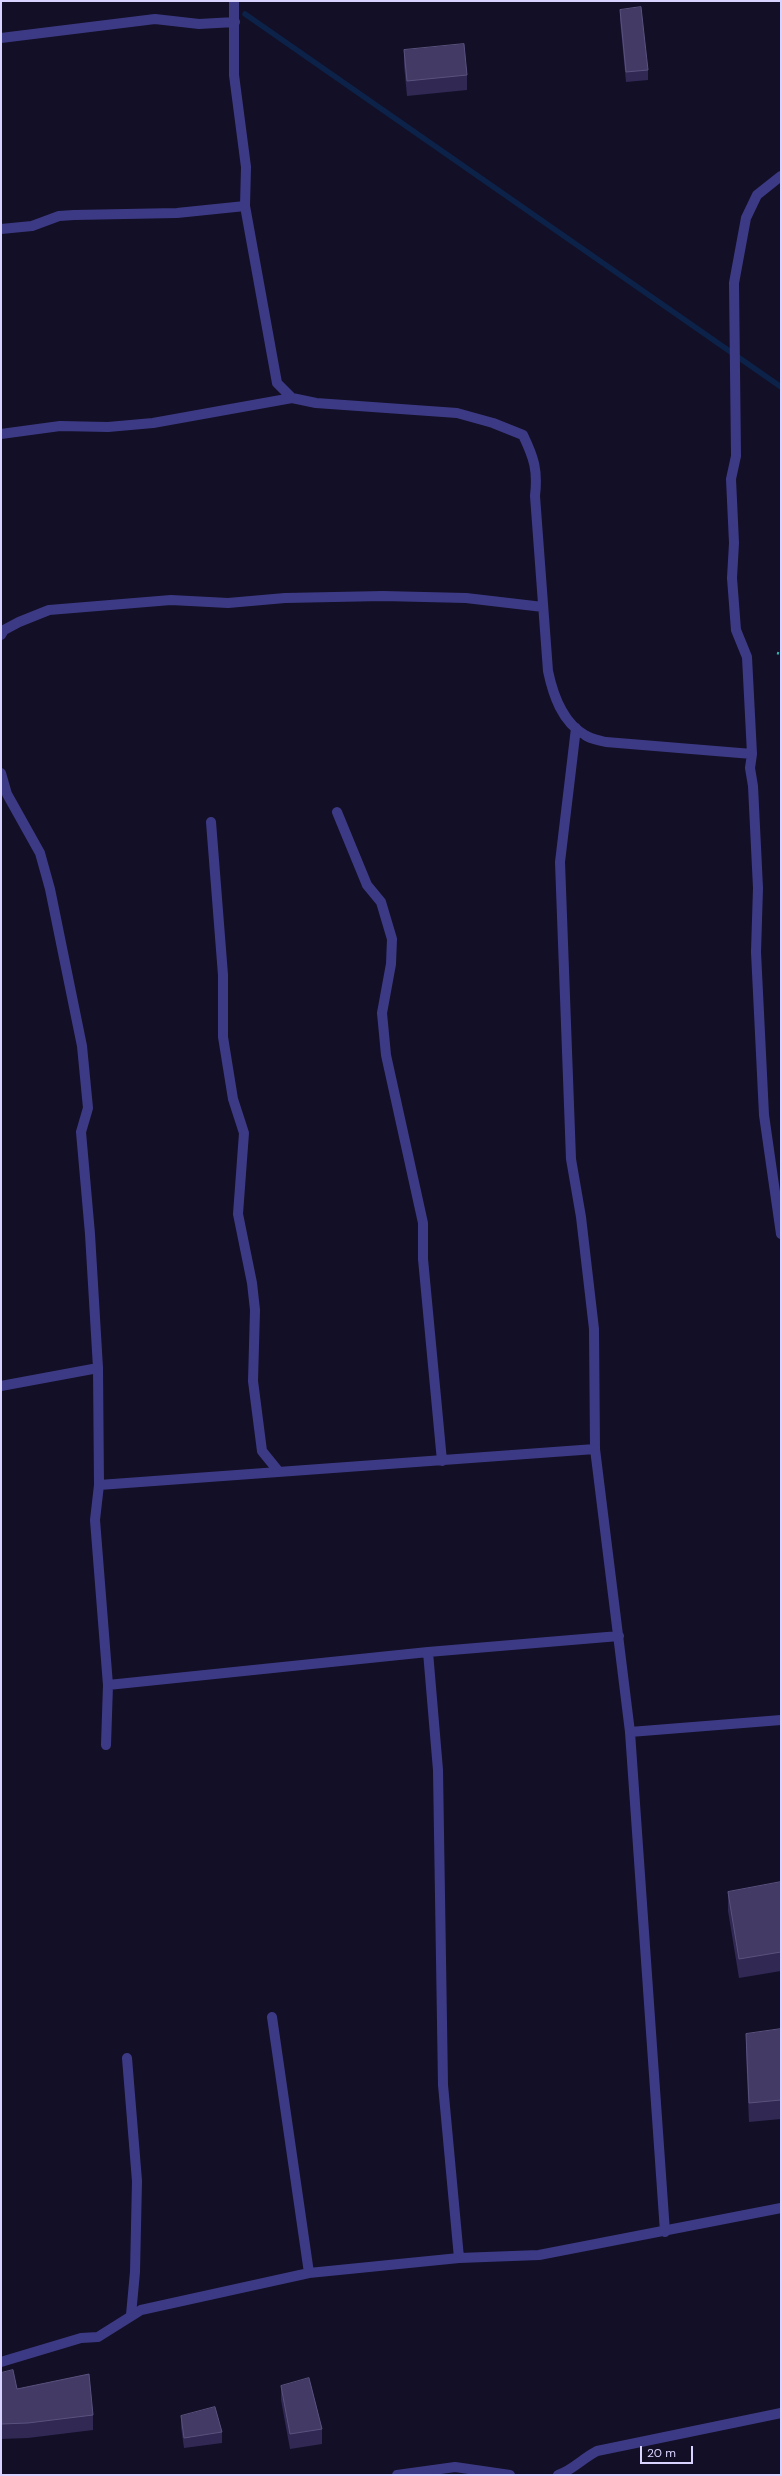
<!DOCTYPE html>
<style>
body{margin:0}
#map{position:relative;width:782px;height:2476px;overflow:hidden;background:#130f26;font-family:"DM Sans",sans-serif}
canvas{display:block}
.frame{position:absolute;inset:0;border:2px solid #d9d4ff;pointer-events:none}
.scale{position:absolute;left:640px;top:2446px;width:53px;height:18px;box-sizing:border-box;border:2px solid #d9d4ff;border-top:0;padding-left:5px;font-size:12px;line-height:14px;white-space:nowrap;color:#d9d4ff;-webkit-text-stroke:3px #130f26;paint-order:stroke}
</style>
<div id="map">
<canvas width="782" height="2476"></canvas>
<div class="frame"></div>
<div class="scale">20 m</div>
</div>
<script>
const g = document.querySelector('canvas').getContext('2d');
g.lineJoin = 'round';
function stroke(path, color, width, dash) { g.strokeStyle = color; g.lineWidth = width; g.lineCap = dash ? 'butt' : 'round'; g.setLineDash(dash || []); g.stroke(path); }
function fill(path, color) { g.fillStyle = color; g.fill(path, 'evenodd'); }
const stream = new Path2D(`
 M245 14 781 387`);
const path = new Path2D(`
 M777 653 781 654`);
const street = new Path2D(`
 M234 1V75L246 167 245 206 277 383 292 398 316 403 457 413 493 423 523 435C534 458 538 470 535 496L548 671C553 695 562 722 585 735 590 739 599 740 606 742L752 754 750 768 753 786 758 888 756 952 764 1115 781 1234
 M1 38 155 19 199 24 235 22
 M1 229 32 226 59 216 74 215 177 213 245 206
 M1 434 60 426 108 427 153 423 292 398
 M1 635 4 630 19 622 49 610 171 600 228 603 285 598 383 596 466 598 543 607
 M576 728 560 862 571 1159 581 1217 594 1329 595 1449 630 1732 665 2232
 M752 754 747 657 736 630 732 578 734 543 731 479 736 456 734 283 746 218 757 195 781 176
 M1 773 7 794 40 853 50 889 82 1046 88 1108 81 1132 90 1234 98 1368 99 1485
 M337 812 367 885 381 902 392 939 391 964 382 1013 386 1055 423 1223V1259L442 1461
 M211 822 223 975V1037L233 1099 244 1133 238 1214 252 1283 255 1310 253 1381 262 1451 279 1472
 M1 1386 98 1368
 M428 1652 438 1770 443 2085 459 2258
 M108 1685 428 1652 619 1636
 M630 1732 781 1720
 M106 1745 108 1685 95 1520 99 1485 595 1449
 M272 2017 309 2273
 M127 2058 137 2181 135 2272 131 2315
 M1 2362 81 2338 98 2337 141 2310 309 2273 459 2258 539 2255 781 2208
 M397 2475 455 2467 510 2475
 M558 2475C573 2470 583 2458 597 2451L781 2413`);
const wall = new Path2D(`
 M620 10 648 70V80L626 82 620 20Z
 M404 50 467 75V90L407 96 404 65Z
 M781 1882V1971L739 1978 728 1911V1892Z
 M781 2029V2119L749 2122 746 2054V2034Z
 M1 2373 17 2389 93 2415V2430L28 2438 1 2439Z
 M281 2386 322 2429V2444L290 2449 281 2400Z
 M181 2416 222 2432V2443L184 2448 181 2427Z`);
const building = new Path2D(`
 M641 7 648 70 626 72 620 10Z
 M464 44 467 75 407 81 404 50Z
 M781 1882V1952L739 1959 728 1892Z
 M781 2029V2100L749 2103 746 2034Z
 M13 2370 17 2389 89 2374 93 2415 28 2423 1 2424V2373Z
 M309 2378 322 2429 290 2434 281 2386Z
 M215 2407 222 2432 184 2438 181 2416Z`);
stroke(stream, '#0c2248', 5.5);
stroke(path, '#2fb8b0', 2.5, [2, 3]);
stroke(street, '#3d3a85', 10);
fill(wall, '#312854');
fill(building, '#433a66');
stroke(building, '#5a527e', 1);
</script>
